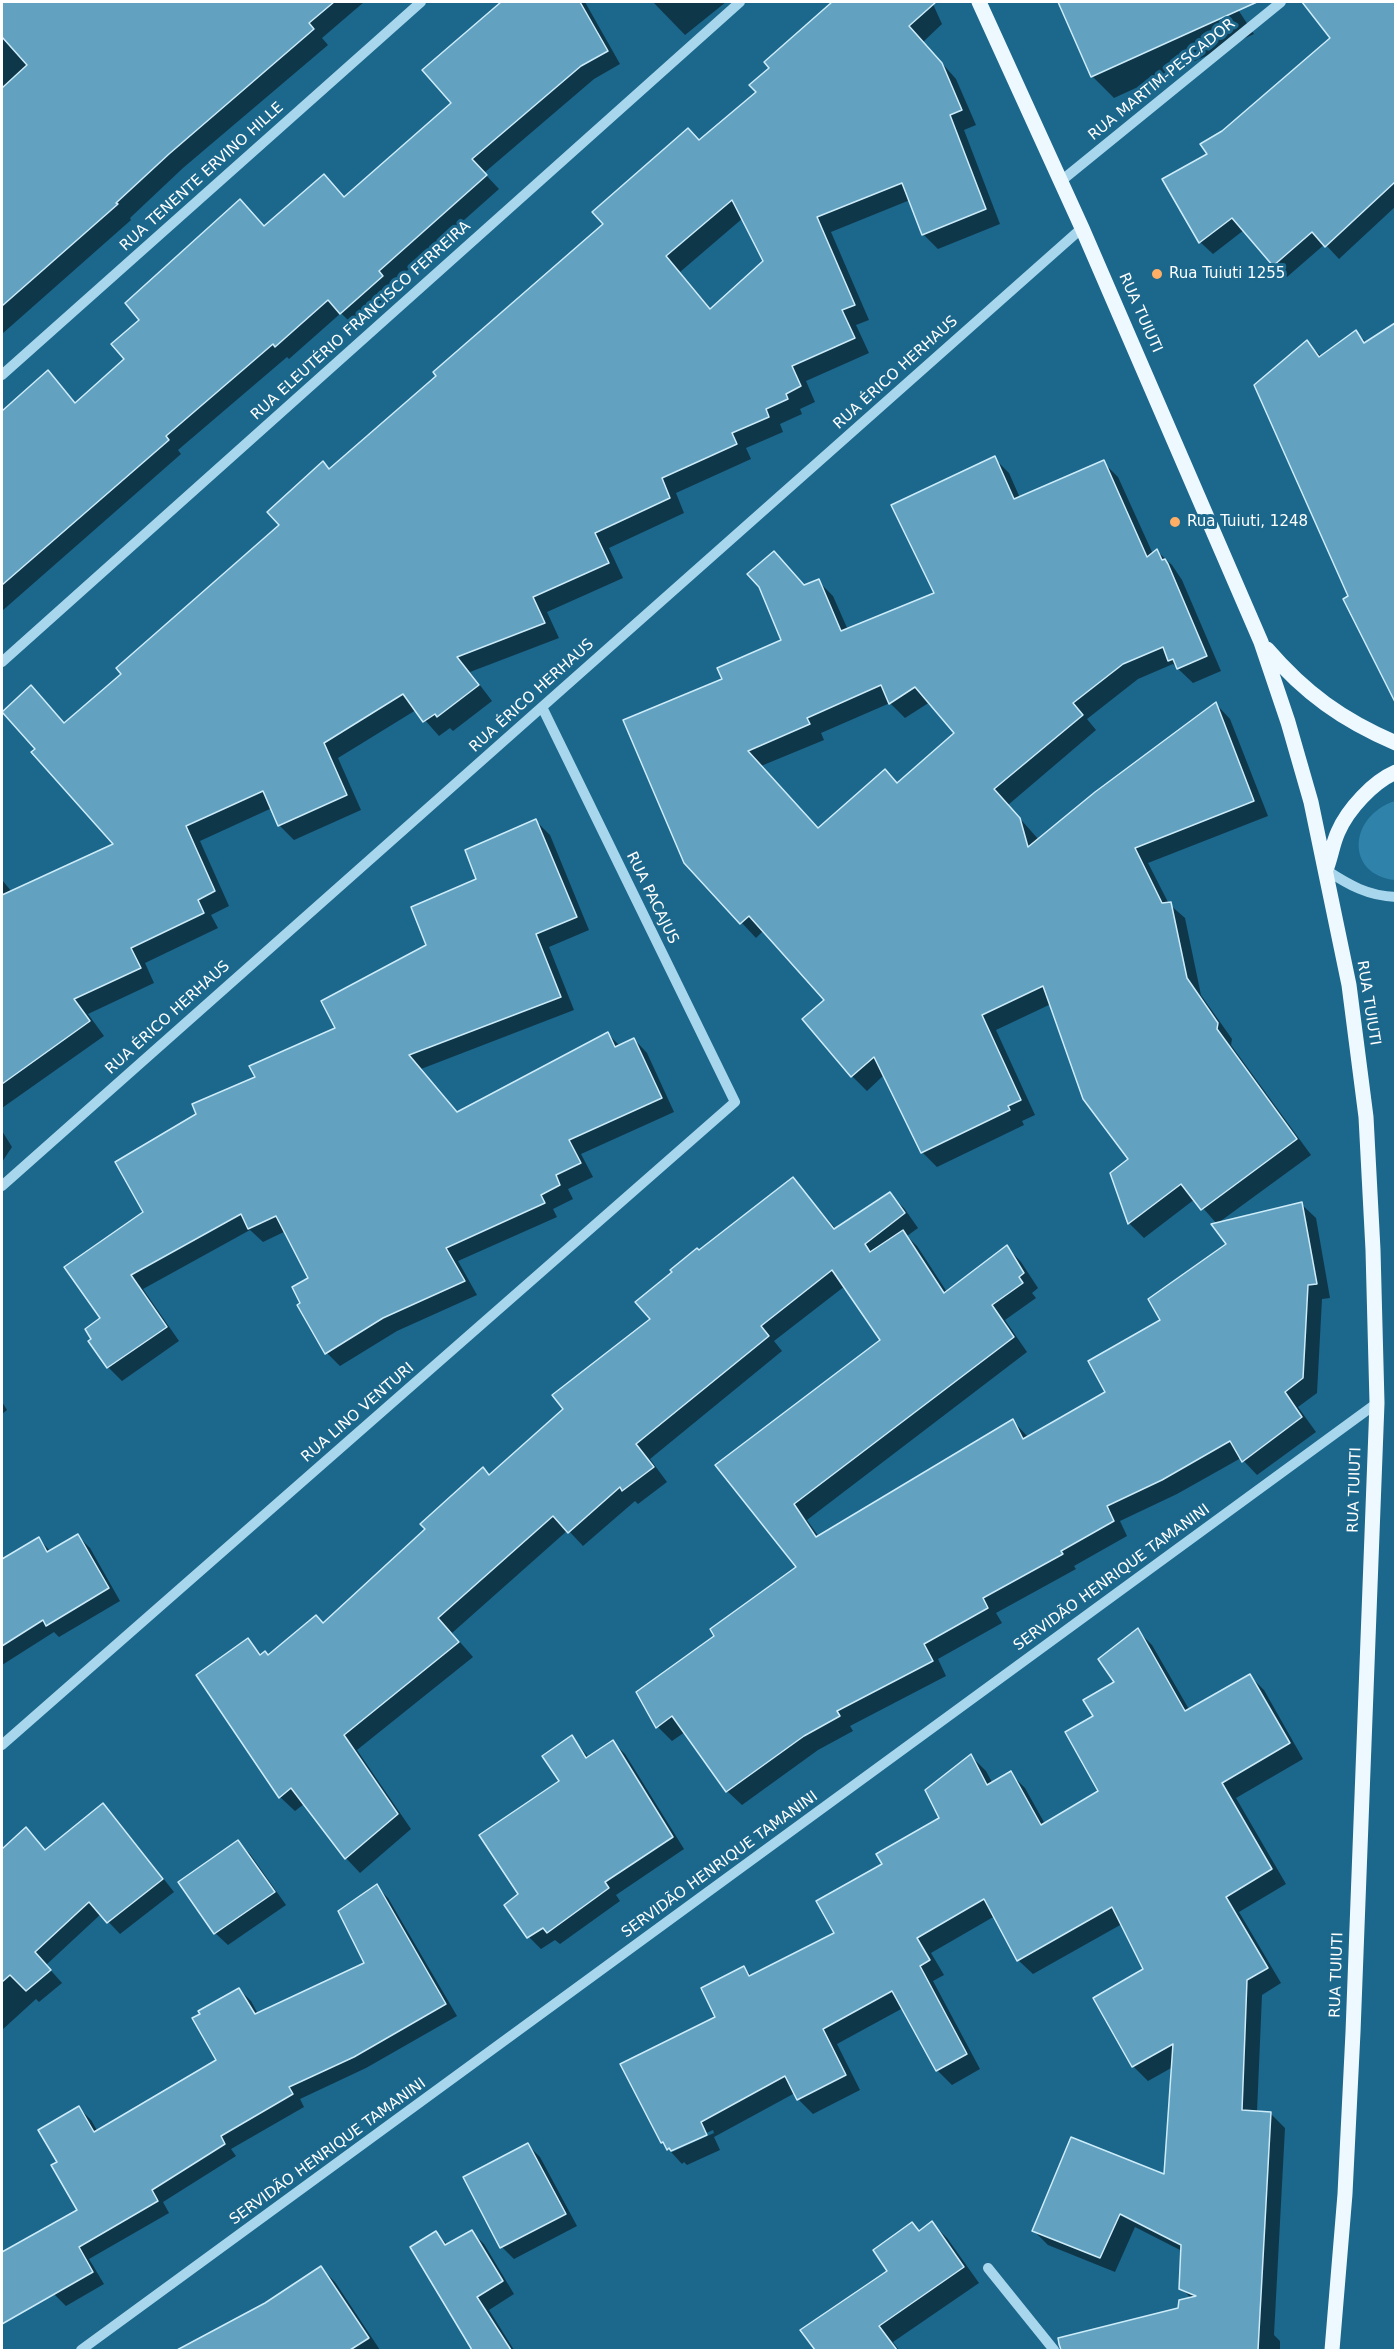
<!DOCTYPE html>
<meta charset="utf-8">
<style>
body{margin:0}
#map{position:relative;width:1397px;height:2352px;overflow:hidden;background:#1c678c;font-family:"DejaVu Sans",sans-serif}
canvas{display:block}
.frame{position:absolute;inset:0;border:3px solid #fff;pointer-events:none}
</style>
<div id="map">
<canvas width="1397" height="2352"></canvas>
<div class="frame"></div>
</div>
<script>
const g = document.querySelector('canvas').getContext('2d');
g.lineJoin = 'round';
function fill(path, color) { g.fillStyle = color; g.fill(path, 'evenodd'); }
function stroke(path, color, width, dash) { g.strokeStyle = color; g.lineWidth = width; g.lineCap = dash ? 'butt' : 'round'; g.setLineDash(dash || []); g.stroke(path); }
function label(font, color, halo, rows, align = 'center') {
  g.font = font + ' "DejaVu Sans",sans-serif'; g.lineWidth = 6; g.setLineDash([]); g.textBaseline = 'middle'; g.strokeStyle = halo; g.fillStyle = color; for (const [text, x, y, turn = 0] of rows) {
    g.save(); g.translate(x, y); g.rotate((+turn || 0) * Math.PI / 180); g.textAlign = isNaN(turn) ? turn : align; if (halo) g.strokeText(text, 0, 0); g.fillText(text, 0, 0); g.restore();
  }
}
const green = new Path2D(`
 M1395 801H1396L1395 880C1345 875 1348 816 1395 801Z`);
const shadow = new Path2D(`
 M2 2H364L322 38 328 45 183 168 130 218 131 220 2 334Z
 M503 2H585L620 64 594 79 484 173 499 189 391 285 395 290 354 326 341 313 289 359 287 357 178 450 181 454 2 611V434L30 409 48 372 76 403 126 359 264 227 324 176 345 198 453 104 425 70Z
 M653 2H726L685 35Z
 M834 2H932L942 24 923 42 956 79 976 125 964 130 1000 224 938 249 923 234 910 200 831 232 869 320 856 325 869 353 806 381 815 402 800 409 802 414 780 424 783 432 746 448 751 459 676 493 684 513 609 548 623 578 547 612 559 638 470 672 492 701 453 731 450 728 439 736 416 710 338 758 361 810 294 840 279 825 272 808 200 841 229 906 211 915 218 928 145 963 154 983 88 1014 104 1036 2 1108V880L12 892 116 845 37 749 31 687 65 724 123 674 281 525 330 470 438 376 700 142 759 92 771 68 806 28ZM743 218 765 262 712 310 680 272Z
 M1059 2H1233L1254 34 1114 98 1092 76Z
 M1329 2H1357L1360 5 1364 2H1396V206L1339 259 1325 244 1287 277 1244 230 1213 254 1200 242 1209 155 1223 132 1332 38 1313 14Z
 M1385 331 1396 342V626L1379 641 1307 342 1322 357 1356 332 1367 343Z
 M994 458 1009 473 1020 498 1103 462 1118 477 1153 554 1157 551 1172 565 1182 580 1221 671 1193 683 1173 664 1138 679 1087 719 1096 730 1008 805 1039 840 1216 704 1230 719 1268 816 1148 863 1169 904 1185 918 1201 995 1232 1039 1231 1045 1311 1155 1218 1223 1301 1204 1316 1218 1330 1298 1322 1299 1317 1393 1298 1407 1316 1432 1257 1475 1241 1458 1177 1494 1120 1521 1127 1536 1074 1566 1076 1569 996 1613 1002 1623 938 1659 946 1676 850 1726 853 1731 818 1750 742 1805 727 1791 685 1732 672 1741 658 1727 638 1693 716 1637 798 1567 717 1465 882 1341 845 1286 774 1341 782 1351 650 1459 667 1482 638 1504 635 1501 583 1546 568 1530 452 1633 473 1657 357 1750 411 1829 360 1873 346 1858 304 1804 295 1811 280 1797 248 1640 262 1655 269 1657 323 1624 565 1409 652 1319 700 1252 793 1179 836 1229 890 1194 904 1208 918 1228 907 1236 917 1246 947 1292 1007 1247 1021 1262 1038 1288 1032 1293 1036 1298 1005 1320 1027 1352 807 1520 819 1537 1013 1421 1028 1437 1107 1393 1162 1321 1228 1244 1217 1224 1195 1199 1144 1238 1129 1223 1112 1174 1131 1159 1051 1004 996 1030 1035 1115 1022 1121 1024 1125 937 1167 922 1152 884 1075 867 1091 852 1076 826 1000 764 930 756 938 685 862 724 680 782 641 774 553 805 586 818 581 833 596 848 630 936 594ZM930 702 956 733 898 785 819 829 761 766 824 740 821 733 890 703 905 718Z
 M536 821 550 835 589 930 549 947 574 1010 421 1069 459 1114 608 1034 620 1046 634 1039 647 1053 674 1112 581 1154 593 1177 568 1189 573 1199 553 1209 557 1217 458 1261 477 1295 397 1331 340 1366 327 1353 302 1304 310 1279 286 1231 263 1242 250 1230 143 1289 179 1341 122 1381 108 1367 90 1341 102 1318 145 1213 257 1077 338 1029 428 945 478 880Z
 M2 1131 12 1147 2 1162Z
 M2 1402 7 1410 2 1414Z
 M78 1536 90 1548 120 1601 59 1637 54 1632 2 1665V1560L39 1539 51 1552Z
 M1137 1630 1152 1645 1190 1711 1250 1676 1264 1690 1303 1759 1236 1798 1286 1884 1239 1912 1281 1983 1262 1995 1257 2112 1270 2113 1285 2128 1274 2335 1280 2341V2350H1069L1066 2340 1180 2309 1191 2298 1181 2288 1182 2251 1135 2227 1115 2272 1048 2245 1034 2231 1166 2177 1173 2067 1148 2081 1133 2066 1145 1970 1122 1924 1033 1974 1018 1960 995 1916 931 1953 944 1975 933 1981 980 2069 952 2085 937 2070 903 2008 837 2044 860 2090 813 2114 798 2099 795 2093 714 2137 720 2150 687 2165 684 2162 682 2164 662 2142 717 2018 744 1968 752 1976 836 1934 884 1865 941 1818 971 1756 986 1771 993 1784 1010 1773 1025 1788 1045 1824 1100 1792 1095 1716 1116 1682ZM713 2130 714 2133 672 2152 670 2150Z
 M572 1737 589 1758 613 1742 625 1754 684 1849 616 1895 620 1901 560 1944 555 1940 541 1949 529 1937 506 1905 520 1894 561 1781Z
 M103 1805 115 1817 174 1892 120 1934 101 1914 46 1965 62 1983 39 2002 36 1999 2 2030V1849L46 1851Z
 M238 1842 250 1854 286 1905 228 1945 215 1933 180 1882Z
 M376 1886 388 1898 457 2016 366 2068 300 2099 304 2107 231 2149 236 2156 163 2202 169 2213 89 2259 104 2284 66 2306 54 2294 79 2211 59 2162 79 2108 91 2120 98 2132 218 2060 239 1989 251 2001 258 2014 366 1964Z
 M528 2145 540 2157 577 2226 514 2259 502 2247Z
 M932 2223 947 2238 979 2283 893 2342 899 2350H817L802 2330 889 2272 920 2232Z
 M471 2231 484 2244 514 2294 489 2310 514 2350H474L412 2248 436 2233 448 2245Z
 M321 2268 335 2282 380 2350H195Z`);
const building = new Path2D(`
 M2 2H334L309 23 314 29 169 154 116 203 118 204 2 306V88L27 65 2 37Z
 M501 2H580L608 51 581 66 472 159 487 175 379 271 383 276 340 314 328 300 275 347 273 344 166 436 169 440 2 585V411L48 370 75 403 124 359 111 344 139 320 125 303 240 199 264 226 324 174 344 197 451 103 422 70Z
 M832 2H936L909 26 942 63 962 110 950 115 986 209 922 235 902 183 817 217 855 305 842 310 855 338 792 366 801 386 786 394 788 399 766 409 769 417 732 433 737 444 662 478 670 498 595 533 609 563 533 597 545 623 457 657 479 685 437 717 435 714 423 722 403 694 324 743 347 795 278 826 263 791 186 826 215 891 198 900 204 913 131 948 141 968 74 999 90 1021 2 1084V895L113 844 31 752 35 749 2 712 31 685 64 723 121 674 116 668 279 525 267 512 323 461 329 469 436 376 433 372 603 224 592 212 688 128 699 140 756 92 749 85 769 68 764 62ZM732 200 763 261 710 309 666 256Z
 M1058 2H1257L1091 77Z
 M1302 2H1395V182L1325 247 1312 232 1273 266 1232 218 1199 243 1162 179 1207 154 1200 144 1222 131 1330 38Z
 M1395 323V702L1343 599 1348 596 1254 385 1307 340 1319 357 1356 330 1364 343Z
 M995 456 1014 499 1104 460 1147 557 1157 549 1162 560 1165 559 1168 564 1207 656 1177 669 1173 659 1168 661 1163 647 1123 664 1073 703 1083 715 994 789 1020 818 1028 847 1095 792 1216 702 1254 801 1135 848 1162 903 1171 902 1187 978 1218 1023 1217 1029 1297 1139 1201 1210 1181 1184 1128 1224 1110 1173 1128 1159 1083 1099 1043 986 982 1015 1021 1100 1008 1106 1010 1110 921 1153 874 1057 851 1077 802 1019 824 1000 749 916 740 924 684 863 623 720 722 679 717 668 781 640 759 587 747 574 774 551 804 585 819 579 841 631 934 593 891 505ZM881 685 889 704 915 687 954 733 897 783 885 769 818 828 748 751 810 724 807 718Z
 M536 819 577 917 536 934 561 997 409 1055 457 1112 608 1032 615 1047 634 1038 662 1098 569 1140 581 1163 556 1175 560 1185 541 1195 545 1203 446 1248 465 1281 383 1318 325 1354 297 1305 300 1303 292 1287 308 1278 276 1216 248 1229 241 1214 131 1275 167 1327 107 1368 88 1341 91 1339 85 1329 100 1318 64 1267 143 1212 115 1162 196 1114 192 1104 255 1077 249 1066 335 1028 321 1001 426 945 411 907 476 879 465 850Z
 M793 1177 834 1229 890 1192 905 1213 865 1244 870 1252 903 1230 944 1293 1007 1245 1024 1273 1019 1277 1023 1283 992 1305 1014 1337 794 1504 816 1537 1013 1419 1023 1439 1105 1392 1088 1361 1160 1320 1148 1299 1226 1244 1211 1224 1302 1202 1317 1284 1308 1285 1303 1378 1285 1392 1302 1417 1242 1462 1230 1441 1162 1480 1107 1506 1114 1521 1061 1551 1063 1554 983 1598 988 1608 924 1644 933 1661 837 1711 840 1716 804 1736 726 1792 672 1716 656 1728 636 1692 714 1636 710 1629 796 1567 715 1465 880 1340 832 1270 761 1326 769 1336 636 1444 654 1467 622 1491 620 1487 568 1533 553 1516 438 1618 459 1642 344 1735 398 1814 345 1859 291 1788 279 1798 196 1675 248 1638 260 1655 265 1651 268 1655 316 1615 323 1623 425 1529 420 1524 483 1467 489 1475 563 1409 552 1395 650 1319 635 1302 672 1272 670 1270 697 1248 699 1250Z
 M78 1534 109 1588 46 1626 43 1620 2 1646V1559L39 1537 47 1552Z
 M1138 1628 1185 1711 1250 1674 1290 1743 1222 1783 1272 1869 1226 1897 1268 1968 1247 1980 1242 2110 1271 2112 1258 2350H1061L1059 2344 1058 2338 1178 2308 1179 2300 1196 2296 1179 2289 1181 2245 1120 2214 1100 2258 1032 2231 1071 2137 1164 2174 1173 2044 1132 2067 1093 1998 1143 1969 1112 1907 1017 1961 984 1899 917 1938 930 1960 920 1966 967 2054 936 2071 892 1991 823 2029 846 2075 797 2100 785 2076 701 2122 707 2135 671 2151 669 2148 667 2150 663 2142 661 2143 620 2064 715 2017 701 1988 744 1966 749 1976 834 1933 816 1901 882 1864 876 1854 939 1818 925 1790 971 1754 987 1785 1011 1771 1041 1825 1098 1791 1065 1732 1093 1716 1083 1700 1114 1682 1098 1659Z
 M572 1735 586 1758 613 1740 673 1837 605 1882 609 1888 547 1933 543 1928 527 1938 504 1905 518 1894 479 1835 559 1781 542 1756Z
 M103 1803 163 1879 107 1923 89 1902 35 1952 51 1970 26 1991 10 1975 2 1982V1849L26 1827 45 1850Z
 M238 1840 275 1892 214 1934 178 1882Z
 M377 1884 446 2004 354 2057 289 2087 293 2094 221 2136 225 2144 152 2190 158 2201 79 2247 93 2272 2 2324V2252L77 2210 51 2165 57 2162 38 2130 79 2106 94 2132 216 2060 192 2018 200 2014 198 2011 239 1988 255 2014 364 1963 338 1911Z
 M528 2143 566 2214 500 2248 463 2177Z
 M932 2221 964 2267 879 2326 897 2350H815L800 2330 887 2271 873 2250 912 2222 919 2231Z
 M472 2230 503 2281 477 2297 511 2350H472L410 2247 436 2231 445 2245Z
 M321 2266 369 2338 350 2350H177L265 2303Z`);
const minor = new Path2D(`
 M1061 181 1281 2
 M2 375 421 2
 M2 662 740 2
 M1326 870C1349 885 1368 896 1396 897
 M2 1186 1082 228
 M2 1745 735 1102 542 707
 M988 2268 1054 2350
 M81 2350 1377 1403`);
const major = new Path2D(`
 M979 2 1082 228 1261 642 1288 722 1311 802 1349 985 1366 1117 1373 1250 1377 1403 1353 2032 1345 2194 1332 2350
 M1267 649C1305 693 1342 720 1396 743
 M1327 867C1331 856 1333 843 1338 832 1348 809 1373 782 1396 772`);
const markers = [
 [1157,274,6,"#feae65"],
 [1175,522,6,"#feae65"]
];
const streetNames = [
 ["RUA MARTIM-PESCADOR",1162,80,-39],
 ["RUA TENENTE ERVINO HILLE",202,177,-42],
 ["RUA TUIUTI",1140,313,66],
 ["RUA ELEUTÉRIO FRANCISCO FERREIRA",361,321,-42],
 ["RUA ÉRICO HERHAUS",896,373,-42],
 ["RUA ÉRICO HERHAUS",532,696,-42],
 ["RUA PACAJUS",652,898,64],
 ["RUA TUIUTI",1368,1003,81],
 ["RUA ÉRICO HERHAUS",168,1018,-42],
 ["RUA LINO VENTURI",358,1413,-41],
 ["RUA TUIUTI",1355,1490,-88],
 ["SERVIDÃO HENRIQUE TAMANINI",1112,1578,-36],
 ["SERVIDÃO HENRIQUE TAMANINI",720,1865,-36],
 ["RUA TUIUTI",1337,1975,-88],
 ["SERVIDÃO HENRIQUE TAMANINI",328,2152,-36]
];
const poiNames = [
 ["Rua Tuiuti 1255",1169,274],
 ["Rua Tuiuti, 1248",1187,522]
];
fill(green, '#2f83aa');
fill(shadow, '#0007');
fill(building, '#62a2c0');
stroke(building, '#cdecf9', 1.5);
stroke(minor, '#a8d7ed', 10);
stroke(major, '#eef8ff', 15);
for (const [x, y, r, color] of markers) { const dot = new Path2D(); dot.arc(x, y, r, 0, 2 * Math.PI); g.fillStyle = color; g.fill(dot); stroke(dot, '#1c678c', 2); }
label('15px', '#fff', '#1c678c', streetNames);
label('15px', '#fff', '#1c678c', poiNames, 'left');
</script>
